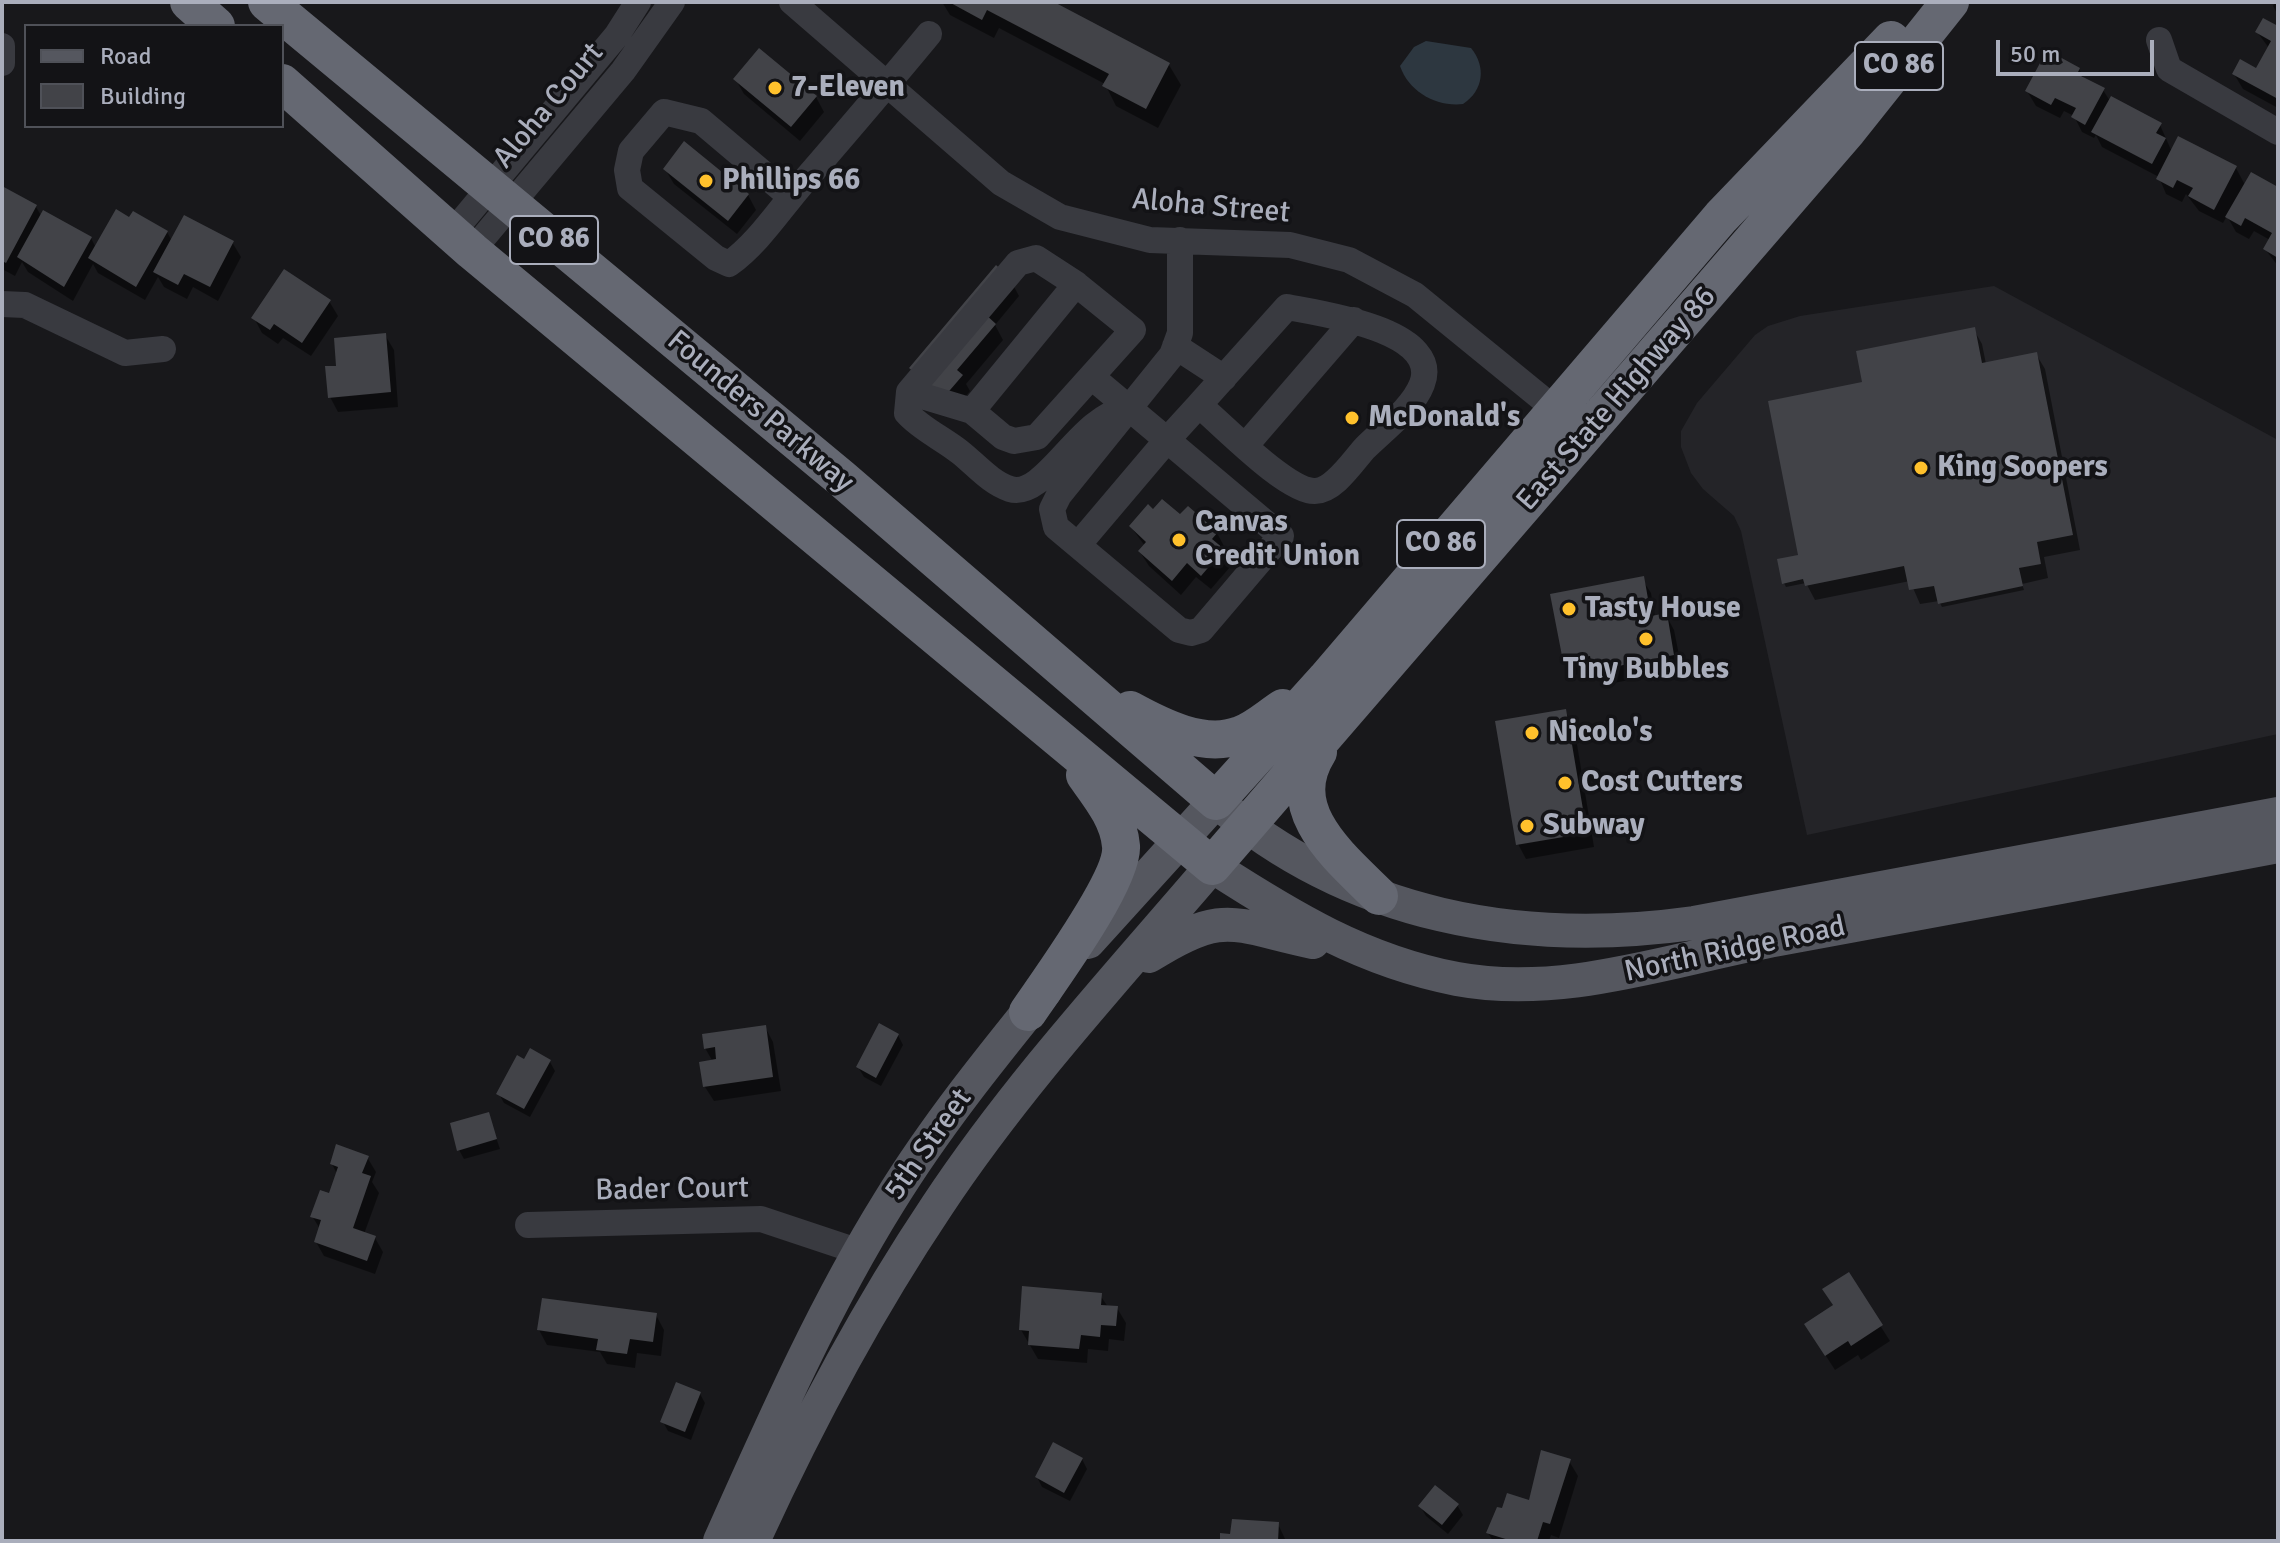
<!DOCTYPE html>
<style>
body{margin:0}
#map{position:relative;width:2280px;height:1543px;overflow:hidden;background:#18181b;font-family:Signika,sans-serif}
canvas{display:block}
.frame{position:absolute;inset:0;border:4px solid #aaaebc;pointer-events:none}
.legend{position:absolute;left:24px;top:24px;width:260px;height:104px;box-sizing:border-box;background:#131316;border:2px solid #4f5158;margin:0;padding:10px 14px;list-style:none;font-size:24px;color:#aaaebc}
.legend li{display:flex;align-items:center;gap:16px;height:40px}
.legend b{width:40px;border:2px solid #4f5158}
.scale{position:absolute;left:1996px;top:40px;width:158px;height:36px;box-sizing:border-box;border:4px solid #aaaebc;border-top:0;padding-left:10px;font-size:24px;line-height:28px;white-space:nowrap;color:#aaaebc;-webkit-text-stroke:6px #131316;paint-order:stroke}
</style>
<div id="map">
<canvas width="2280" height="1543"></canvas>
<div class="frame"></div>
<ul class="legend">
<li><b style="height:10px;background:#55575f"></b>Road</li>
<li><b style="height:22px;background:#424348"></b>Building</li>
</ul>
<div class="scale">50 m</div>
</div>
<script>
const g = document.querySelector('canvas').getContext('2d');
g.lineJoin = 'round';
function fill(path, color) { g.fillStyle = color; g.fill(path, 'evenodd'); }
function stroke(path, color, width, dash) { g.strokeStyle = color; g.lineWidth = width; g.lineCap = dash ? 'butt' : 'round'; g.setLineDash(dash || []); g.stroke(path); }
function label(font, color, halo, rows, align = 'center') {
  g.font = font + ' Signika,sans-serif'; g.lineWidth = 7; g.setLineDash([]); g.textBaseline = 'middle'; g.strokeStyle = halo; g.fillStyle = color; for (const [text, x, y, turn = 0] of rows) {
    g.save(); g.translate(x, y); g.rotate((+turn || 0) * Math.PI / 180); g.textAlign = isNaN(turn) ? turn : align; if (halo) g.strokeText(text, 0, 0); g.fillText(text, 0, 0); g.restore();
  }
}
const built = new Path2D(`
 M1994 286 2278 440V734L1807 835 1741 531 1734 516 1703 489 1691 473 1681 447V431L1697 403 1755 335 1768 326 1800 316Z`);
const water = new Path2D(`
 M1426 41 1471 48C1486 66 1484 90 1463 104 1436 107 1409 92 1400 66L1414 47Z`);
const shadow = new Path2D(`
 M942 2H1049L1169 65 1181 85 1158 128 1116 106 1105 84 999 28 994 38 950 15Z
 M2275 2H2278V15L2273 6Z
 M2278 29V108L2243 89 2234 74 2257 70 2269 48 2257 32Z
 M2079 69 2085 80 2103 90 2110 101 2160 125 2172 152 2236 168 2245 185 2278 190V266L2265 249 2270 240 2254 231 2249 239 2236 232 2227 216 2223 223 2199 211 2186 194 2182 202 2166 194 2159 177 2102 147 2096 135 2094 138 2082 132 2074 116 2064 111 2060 118 2036 106 2027 91Z
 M736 80 816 97 824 112 800 141 744 94Z
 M665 169 748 195 756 210 737 234 674 184Z
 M2 188 36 207 42 217 91 238 96 248 130 220 167 232 172 241 232 242 241 257 218 301 193 287 187 299 164 287 158 277 145 300 98 273 93 264 73 301 28 272 22 262 15 276 2 269Z
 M1011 281 1019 296 995 325 1003 340 966 384 970 391 953 411 920 383Z
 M329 301 338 316 311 356 283 338 278 344 262 333 254 318Z
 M1974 330 1982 344 1986 364 2036 354 2045 369 2080 550 2044 557 2048 578 2022 584 2024 590 1942 607 1939 601 1920 604 1910 581 1815 600 1806 583 1786 587 1784 583 1797 557 1865 384Z
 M385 335 394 350 398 407 338 412 330 397 338 367Z
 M1180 517 1217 533 1225 548 1223 551 1231 566 1211 589 1196 577 1181 595 1149 566 1140 552 1145 546 1131 527Z
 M1642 579 1651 593 1655 617 1666 615 1674 630 1682 670 1603 685 1595 671 1574 675 1565 660Z
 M1565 711 1574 726 1594 847 1526 859 1518 844Z
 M765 1027 773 1042 781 1091 714 1101 705 1087 702 1063 713 1062 705 1048Z
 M898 1035 903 1045 881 1086 864 1077 858 1067Z
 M525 1062H550L555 1071 530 1117 504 1103 499 1094Z
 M488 1114 500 1149 464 1159 459 1150Z
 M367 1157 376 1172 372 1182 379 1193 364 1234 375 1238 383 1252 375 1274 324 1256 316 1242 320 1229 312 1216 330 1196 337 1174 332 1164Z
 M1848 1275 1890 1341 1861 1360 1858 1355 1835 1370 1815 1339Z
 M1100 1295 1108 1307 1117 1308 1126 1323 1124 1341 1109 1339 1108 1351 1088 1349 1087 1363 1038 1359 1021 1330Z
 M656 1315 664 1330 661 1356 637 1353 635 1368 607 1364 600 1352 547 1345 539 1330Z
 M700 1394 705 1403 691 1440 668 1431 663 1422Z
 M1082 1459 1087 1469 1070 1501 1042 1487 1037 1477Z
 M1569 1461 1578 1476 1559 1538 1551 1535 1549 1541H1493L1488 1533 1531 1502Z
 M1457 1505 1463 1515 1448 1534 1426 1516 1420 1506Z
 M1278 1524 1286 1541H1222L1232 1536Z`);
const building = new Path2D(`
 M949 2H1054L1170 63 1146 109 1102 86 1109 74 987 10 982 20Z
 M2263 18 2278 26V99L2232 74 2240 59 2256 68 2271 41 2255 32Z
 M759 48 817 96 791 127 733 79Z
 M2047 50 2080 68 2077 74 2105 88 2085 125 2071 117 2076 108 2055 98 2051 105 2025 91Z
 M2111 96 2162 123 2156 133 2166 138 2152 164 2091 132Z
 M2178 136 2237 166 2214 210 2188 196 2193 188 2177 180 2173 188 2156 179Z
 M684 141 749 194 728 221 663 169Z
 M2251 172 2278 187V258L2263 249 2272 233 2245 218 2241 226 2225 217Z
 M2 186 37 205 6 263 2 261Z
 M116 209 129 217 133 211 168 231 136 287 88 258Z
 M43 210 92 237 64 287 17 257Z
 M184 215 234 241 210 287 184 274 178 285 153 272Z
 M996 265 1012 280 984 313 996 324 957 370 963 375 944 397 909 368Z
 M284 269 331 300 302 343 274 324 270 330 251 318Z
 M1975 327 1982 363 2037 352 2073 535 2037 542 2041 564 2019 568 2023 586 1938 604 1934 586 1909 590 1904 566 1805 586 1803 579 1782 584 1777 559 1798 555 1768 401 1862 382 1856 351Z
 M386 333 391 392 328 398 325 366H336L334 338Z
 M1162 499 1180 514 1188 506 1218 532 1212 539 1224 549 1201 576 1187 563 1172 581 1138 551 1146 542 1129 526 1148 504 1153 509Z
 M1644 576 1651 616 1667 613 1674 655 1593 671 1590 656 1563 661 1550 594Z
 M1566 709 1587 833 1516 845 1495 721Z
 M879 1023 899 1034 876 1078 856 1067Z
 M766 1025 773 1077 703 1087 699 1062 716 1059 715 1047 704 1049 702 1034Z
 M530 1048 551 1060 524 1109 496 1094 517 1055 524 1059Z
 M489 1112 497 1139 457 1151 450 1123Z
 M336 1144 369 1156 362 1173 371 1176 353 1228 376 1236 367 1261 314 1242 321 1220 310 1217 320 1190 329 1193 338 1167 330 1164Z
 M1849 1272 1883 1325 1851 1346 1848 1341 1825 1356 1804 1324 1833 1305 1822 1289Z
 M1022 1286 1102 1293 1101 1305 1118 1306 1116 1326 1101 1325 1100 1337 1081 1335 1079 1349 1028 1345 1029 1331 1019 1330Z
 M542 1298 657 1313 653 1342 630 1339 627 1354 596 1350 598 1339 537 1330Z
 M676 1382 701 1392 685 1432 660 1422Z
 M1053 1442 1083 1458 1064 1493 1035 1477Z
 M1541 1450 1571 1459 1550 1524 1543 1522 1537 1541H1512L1486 1533 1497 1507 1502 1508 1507 1493 1529 1500Z
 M1435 1485 1459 1504 1442 1525 1418 1506Z
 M1232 1519 1279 1522 1278 1541H1220V1533L1230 1534Z`);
const minor = new Path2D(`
 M792 2 1001 183 1060 217 1150 240 1290 245 1349 260 1415 295 1556 410
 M2159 40 2169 69 2278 132
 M2 46V63
 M791 197 701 121 664 112 631 151 627 170 630 188 716 258 729 264C757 244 778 212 800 186 844 135 887 85 929 34
 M452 233 617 35 638 2
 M472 251 623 71 672 2
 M1076 284 1036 258 1018 263 909 392 907 413C921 429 944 439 961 453 976 465 991 483 1010 489 1045 500 1079 417 1126 409
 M1076 284 1133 330 1037 437 1014 441 1003 437 972 411Z
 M2 304 25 305 125 353 163 349
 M1287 307C1318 313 1443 330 1422 384 1413 408 1383 430 1365 448 1353 461 1334 491 1315 491 1287 492 1223 425 1199 405Z
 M1175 346 1224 378
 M1093 378 1167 440 1199 405
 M909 392 972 411
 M1246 445 1354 320
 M1078 545 1167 440 1281 536 1201 630 1191 633 1179 630 1056 527 1052 509 1059 495 1172 355 1180 333V240
 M528 1225 761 1219 860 1252`);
const major = new Path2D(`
 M1088 942 1216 801C1351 917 1521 947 1694 923L2278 814
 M1149 956C1225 908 1232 925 1313 942
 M720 1541C771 1427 823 1308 889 1202 935 1127 990 1059 1045 991
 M753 1541C806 1425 866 1312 937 1206 1017 1085 1118 976 1212 866 1291 917 1363 961 1457 979 1565 999 1674 958 1779 939 1945 908 2112 878 2278 846`);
const highway = new Path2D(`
 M189 2 216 26
 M267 2 841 478 1216 801 1326 679 1721 217 1891 40
 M282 83 472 251 1212 866 1848 130 1950 2
 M1130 710C1161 727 1204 749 1240 735 1255 730 1269 717 1283 708
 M1318 752C1281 811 1340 857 1379 896
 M1028 1012C1049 981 1124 879 1121 846 1119 819 1100 796 1085 775`);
const markers = [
 [775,88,8,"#ffc12c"],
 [706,181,8,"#ffc12c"],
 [1352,418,8,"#ffc12c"],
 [1921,468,8,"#ffc12c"],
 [1179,540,8,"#ffc12c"],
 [1569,609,8,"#ffc12c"],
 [1646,639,8,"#ffc12c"],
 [1532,733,8,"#ffc12c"],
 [1565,783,8,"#ffc12c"],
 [1527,826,8,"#ffc12c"]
];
const shields = [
 [1899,66,88],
 [554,240,88],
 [1441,544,88]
];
const shieldNames = [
 ["CO 86",1899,66],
 ["CO 86",554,240],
 ["CO 86",1441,544]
];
const poiNames = [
 ["7-Eleven",791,88],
 ["Phillips 66",722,181],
 ["McDonald's",1368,418],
 ["King Soopers",1937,468],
 ["Canvas",1195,523],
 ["Credit Union",1195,557],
 ["Tasty House",1585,609],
 ["Tiny Bubbles",1646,670,"center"],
 ["Nicolo's",1548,733],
 ["Cost Cutters",1581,783],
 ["Subway",1543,826]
];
const streetNames = [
 ["Aloha Court",549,106,-50],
 ["Aloha Street",1211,207,5],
 ["East State Highway 86",1617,399,-49],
 ["Founders Parkway",760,412,40],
 ["North Ridge Road",1735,950,-12],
 ["5th Street",929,1145,-55],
 ["Bader Court",672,1190,-1]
];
fill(built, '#242428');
fill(water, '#2d3740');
fill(shadow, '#0007');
fill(building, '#424348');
stroke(minor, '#393a40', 26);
stroke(major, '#55575f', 34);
stroke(highway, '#656872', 38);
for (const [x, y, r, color] of markers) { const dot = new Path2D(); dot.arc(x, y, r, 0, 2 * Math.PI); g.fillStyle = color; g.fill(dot); stroke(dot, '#131316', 3); }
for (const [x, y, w] of shields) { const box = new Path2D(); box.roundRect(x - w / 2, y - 24, w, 48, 6); g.fillStyle = '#131316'; g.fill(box); stroke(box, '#aaaebc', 2); }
label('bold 28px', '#aaaebc', null, shieldNames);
label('bold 30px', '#aaaebc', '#131316', poiNames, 'left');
label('30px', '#aaaebc', '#131316', streetNames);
</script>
